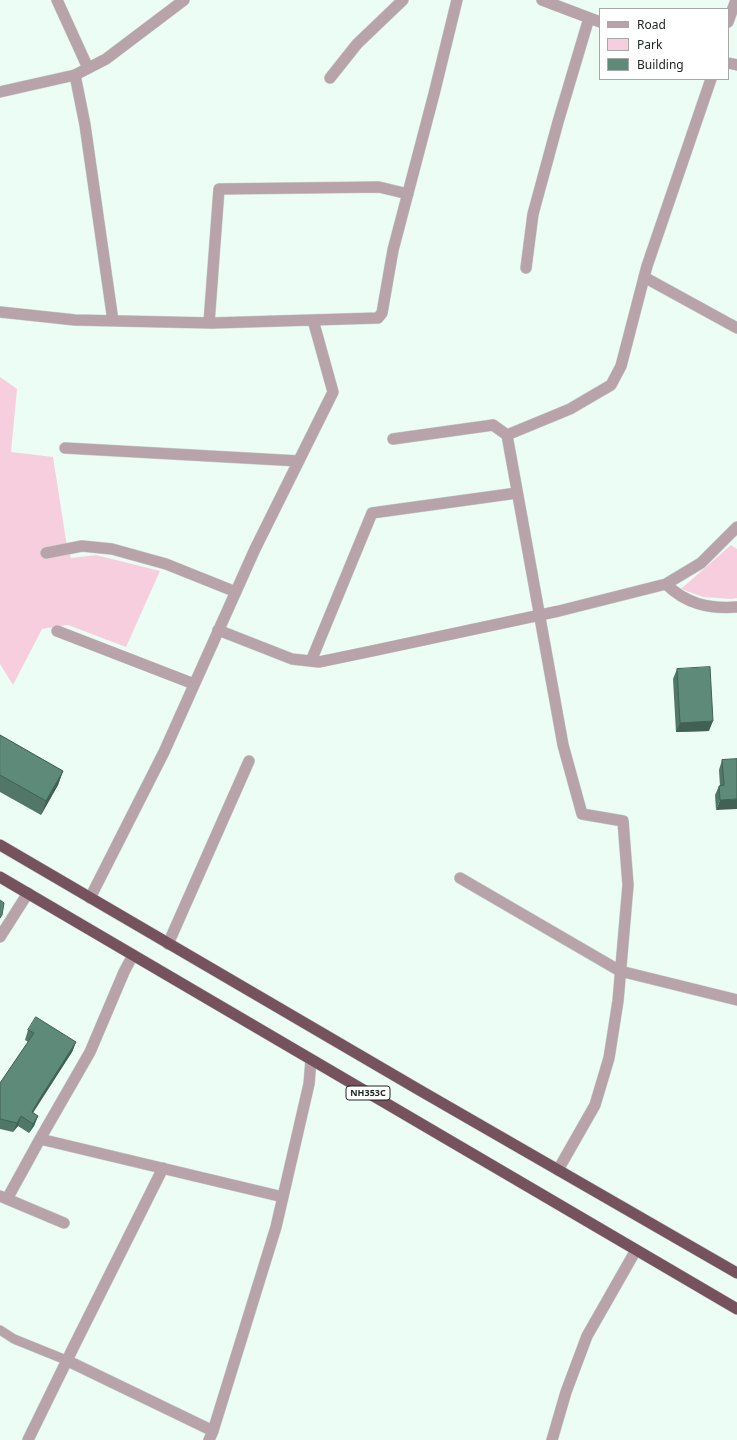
<!DOCTYPE html>
<style>
body{margin:0}
#map{position:relative;width:737px;height:1440px;overflow:hidden;background:#ebfdf5;font-family:"Noto Sans",sans-serif}
canvas{display:block}
.legend{position:absolute;left:599px;top:8px;width:130px;height:72px;box-sizing:border-box;background:#fff;border:1px solid #a6a9a8;margin:0;padding:5px 7px;list-style:none;font-size:12px;color:#212725}
.legend li{display:flex;align-items:center;gap:8px;height:20px}
.legend b{width:20px;border:1px solid #a6a9a8}
</style>
<div id="map">
<canvas width="737" height="1440"></canvas>
<ul class="legend">
<li><b style="height:5px;background:#b8a3aa"></b>Road</li>
<li><b style="height:11px;background:#f7cedd"></b>Park</li>
<li><b style="height:11px;background:#5d8a79"></b>Building</li>
</ul>
</div>
<script>
const g = document.querySelector('canvas').getContext('2d');
g.lineJoin = 'round';
function fill(path, color) { g.fillStyle = color; g.fill(path, 'evenodd'); }
function stroke(path, color, width, dash) { g.strokeStyle = color; g.lineWidth = width; g.lineCap = dash ? 'butt' : 'round'; g.setLineDash(dash || []); g.stroke(path); }
function label(font, color, halo, rows, align = 'center') {
  g.font = font + ' "Noto Sans",sans-serif'; g.lineWidth = 3; g.setLineDash([]); g.textBaseline = 'middle'; g.strokeStyle = halo; g.fillStyle = color; for (const [text, x, y, turn = 0] of rows) {
    g.save(); g.translate(x, y); g.rotate((+turn || 0) * Math.PI / 180); g.textAlign = isNaN(turn) ? turn : align; if (halo) g.strokeText(text, 0, 0); g.fillText(text, 0, 0); g.restore();
  }
}
const green = new Path2D(`
 M0 377 17 389 11 452 53 457 66 540 71 558 96 555 160 571 126 647 68 625 42 629 13 685 0 664Z
 M731 545 737 549V598L732 599 703 597 681 589Z`);
const service = new Path2D(`
 M0 1330 14 1339 66 1360`);
const minor = new Path2D(`
 M57 0 88 68
 M542 0 600 22
 M728 22 736 0
 M728 63 737 65
 M75 75 85 125 113 321
 M330 78 357 44 403 0
 M526 268 533 214 558 122 589 18
 M644 277 737 328
 M0 312 75 320 212 323 378 318 382 313 393 250 434 94 457 0
 M209 323 219 189 379 187 408 194
 M507 435 570 409 611 385 621 366 647 266 711 79
 M393 439 493 425 507 435 563 745 582 814 623 821 628 885 618 1001 609 1058 595 1105 558 1170
 M65 448 299 461
 M46 553 82 546 112 549 166 564 236 592
 M666 584C686 604 709 609 737 607
 M218 630 292 659 319 662 372 651 559 611 666 584 701 563 737 527
 M57 631 194 684
 M311 661 372 513 517 493
 M460 878 620 971 737 1000
 M90 898 164 752 255 549 333 392 313 320
 M0 937 28 893
 M168 944 249 761
 M133 955 124 972 90 1052 40 1139 283 1197
 M0 1196 64 1223
 M7 1199 40 1139
 M66 1360 213 1431
 M28 1440 74 1346 163 1168
 M209 1440 213 1431 276 1227 309 1084 311 1060
 M552 1440 566 1392 587 1336 636 1250`);
const tertiary = new Path2D(`
 M0 92 75 75 106 59 184 0`);
const trunk = new Path2D(`
 M0 845 421 1091 737 1273
 M0 877 737 1309`);
const wall = new Path2D(`
 M677 669 709 731 676 732 673 679Z
 M0 735 63 771 58 785 41 815 0 792Z
 M737 759 716 810 715 795 719 786H720L719 770 722 760Z
 M28 1030 76 1042 72 1052 33 1113 38 1116 34 1126 29 1133 18 1126 13 1132 0 1129V1083L28 1042 25 1040Z`);
const shadedWall = new Path2D(`
 M713 721 709 731 676 732 680 723Z
 M63 771 58 785 41 815 46 801Z
 M737 799V809L716 810 720 800Z
 M76 1042 72 1052 35 1109 28 1122 32 1112 39 1100Z
 M21 1116 18 1126 13 1132 17 1123Z
 M38 1116 34 1126 29 1133 33 1124Z`);
const building = new Path2D(`
 M710 667 713 721 680 723 677 669Z
 M0 735 63 771 46 801 0 775Z
 M737 759V799L720 800 719 786 724 785 722 760Z
 M0 900 4 903 2 915 0 918Z
 M36 1017 76 1042 39 1100 32 1112 38 1116 33 1124 21 1116 17 1123 0 1119V1083L34 1033 28 1030Z`);
const shields = [
 [368,1093,44]
];
const shieldNames = [
 ["NH353C",368,1093]
];
fill(green, '#f7cedd');
stroke(service, '#c7d6d0', 10);
stroke(minor, '#c7d6d0', 12);
stroke(tertiary, '#c7d6d0', 12);
stroke(trunk, '#c7d6d0', 12);
stroke(service, '#b8a3aa', 9);
stroke(minor, '#b8a3aa', 11);
stroke(tertiary, '#b8a3aa', 11);
stroke(trunk, '#76525f', 11);
fill(wall, '#507768');
fill(shadedWall, '#416155');
fill(building, '#5d8a79');
stroke(building, '#416155', 1);
for (const [x, y, w] of shields) { const box = new Path2D(); box.roundRect(x - w / 2, y - 7, w, 14, 3); g.fillStyle = '#fff'; g.fill(box); stroke(box, '#212725', 1); }
label('bold 9px', '#212725', null, shieldNames);
</script>
